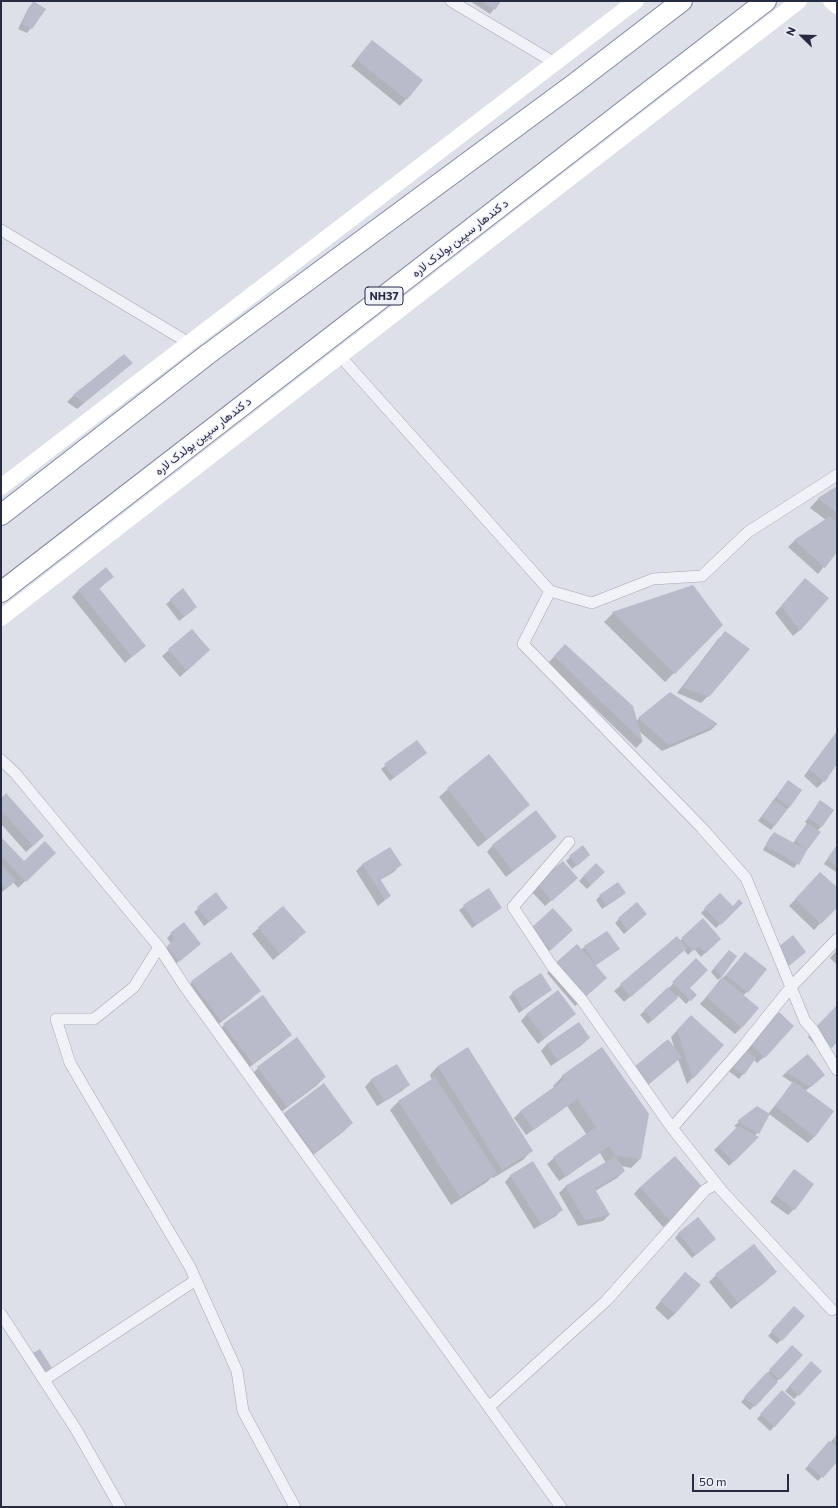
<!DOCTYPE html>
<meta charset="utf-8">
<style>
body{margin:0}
#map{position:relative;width:838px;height:1508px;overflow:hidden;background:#dee0e9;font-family:Commissioner,sans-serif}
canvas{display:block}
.frame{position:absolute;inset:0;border:2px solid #262b42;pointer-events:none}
.north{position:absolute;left:782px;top:16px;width:40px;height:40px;-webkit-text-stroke:3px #eef0f7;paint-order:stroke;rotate:293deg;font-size:11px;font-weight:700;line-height:16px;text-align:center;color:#262b42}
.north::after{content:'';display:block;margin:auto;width:14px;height:18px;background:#262b42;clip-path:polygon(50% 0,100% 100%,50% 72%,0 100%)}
.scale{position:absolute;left:692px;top:1474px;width:97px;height:18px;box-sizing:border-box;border:2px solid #262b42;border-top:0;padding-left:5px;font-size:12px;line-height:14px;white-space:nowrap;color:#262b42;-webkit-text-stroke:3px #eef0f7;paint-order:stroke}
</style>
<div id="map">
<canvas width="838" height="1508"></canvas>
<div class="frame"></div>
<div class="north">N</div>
<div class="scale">50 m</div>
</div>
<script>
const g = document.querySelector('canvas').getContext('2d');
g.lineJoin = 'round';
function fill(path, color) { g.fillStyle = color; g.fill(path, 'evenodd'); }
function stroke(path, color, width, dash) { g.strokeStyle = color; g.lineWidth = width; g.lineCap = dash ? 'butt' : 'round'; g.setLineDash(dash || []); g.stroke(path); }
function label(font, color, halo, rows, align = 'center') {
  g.font = font + ' Commissioner,Vazirmatn,sans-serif'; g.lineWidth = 3; g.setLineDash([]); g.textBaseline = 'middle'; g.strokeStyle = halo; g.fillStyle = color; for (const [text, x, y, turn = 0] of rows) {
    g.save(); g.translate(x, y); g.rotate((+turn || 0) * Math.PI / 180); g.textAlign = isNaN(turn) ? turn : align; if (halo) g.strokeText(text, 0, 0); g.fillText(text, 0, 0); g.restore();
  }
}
const shadow = new Path2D(`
 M470 1H500L490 14Z
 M33 3 45 10 27 33 18 29 29 7Z
 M366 48 406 99 400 106 351 66Z
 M125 369 77 409 67 402 74 395Z
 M837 488V550L818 574 788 547 794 541 826 520 810 508 818 499Z
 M112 577 99 589 144 646 125 663 72 597 79 590Z
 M805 579 800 630 793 636 775 613Z
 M692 586 722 625 665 682 604 622 613 613Z
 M183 590 192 611 179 621 166 604Z
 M725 633 708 696 701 703 677 693 718 639Z
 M565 645 636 721 670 693 717 724 711 730 662 751 639 731 642 742 636 748 548 663Z
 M169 650H209L180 677 162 656Z
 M837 732V762L824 781 817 788 804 776Z
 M417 741 426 753 390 781 381 769Z
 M784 786 790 806 771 830 758 821Z
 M448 789 528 805 519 814 478 847 439 797Z
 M1 799 36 843 26 852 1 824Z
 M820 802 822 826 817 831 819 833 794 868 763 850 770 837 774 833 793 843 807 824 805 822Z
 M556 837 506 877 487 852 493 845Z
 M1 838 24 863 54 853 18 888 13 882 1 893Z
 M837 845V871L836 872 824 864Z
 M570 857 585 859 572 869 566 861Z
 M363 864 400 865 394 872 380 880 390 896 378 906 356 871Z
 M596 865 604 872 587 889 579 881Z
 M821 873 837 889V906L814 930 789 906Z
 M538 884H570L545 906 531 891Z
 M488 889 501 908 472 928 459 910Z
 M216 894 222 912 204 926 194 912Z
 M720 894 733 907 741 903 716 928 701 913Z
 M600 896 620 897 602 909 596 900Z
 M283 907 298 939 273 960 252 934Z
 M642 918 624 934 615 923 619 919Z
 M703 919 720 939 701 957 694 949 688 955 684 950 624 1002 614 991 621 985 680 941Z
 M171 934 200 944 174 965 163 951 171 944 167 938Z
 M526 935 565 936 544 956Z
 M585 947 618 949 595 966 606 978 575 1006 547 973 553 967Z
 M837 950V965L830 958Z
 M745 953 765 970 743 996 742 1027 735 1034 700 1004Z
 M725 955 722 976 718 980 711 972Z
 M696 959 689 988 695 995 686 1004 678 996 648 1024 640 1015 669 988Z
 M192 982 259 991 250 1000 212 1029 183 991Z
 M551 990 519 1013 509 997 513 993Z
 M262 996 291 1034 282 1043 243 1072 215 1034 224 1025Z
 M837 1007V1041L824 1054 808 1037Z
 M527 1014H575L538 1044 521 1021Z
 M772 1020 764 1057 757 1063 754 1060 739 1079 726 1069Z
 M685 1022 723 1045 687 1084 678 1059 642 1090 628 1074 675 1050 671 1037Z
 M578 1023 589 1038 582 1045 551 1066 541 1051 547 1044Z
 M601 1049 640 1159 631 1168 621 1166 624 1171 617 1178 595 1191 609 1215 603 1221 578 1226 559 1193 565 1187 606 1163 600 1153 559 1181 547 1164 554 1158 587 1135 567 1106 526 1135 514 1118 521 1111 554 1088 553 1086 562 1077Z
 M807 1055 819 1080 805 1091 815 1136 808 1143 769 1114 755 1136 758 1137 729 1166 714 1150 737 1128 734 1126 757 1108 768 1114 793 1083 782 1076Z
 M396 1065 409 1085 402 1091 377 1106 365 1087 371 1080Z
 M438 1066 531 1151 523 1160 493 1178 492 1177 487 1182 451 1205 390 1110 398 1102 432 1080 430 1075Z
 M258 1068 325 1077 316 1086 277 1115 249 1077Z
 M285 1114 352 1123 343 1132 305 1161 276 1123Z
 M794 1171V1209L788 1215 770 1202 788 1177Z
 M511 1175 562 1209 556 1216 534 1229 505 1182Z
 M640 1187 697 1197 663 1227 634 1194Z
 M679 1233 710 1243 692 1258 675 1238Z
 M716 1275 769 1279 731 1309 709 1282Z
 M679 1280 675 1314 668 1320 655 1308Z
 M790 1312 781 1340 777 1344 768 1336Z
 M788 1351 779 1379 750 1410 741 1402Z
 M807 1367 798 1395 794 1399 785 1391Z
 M778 1396 795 1404 770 1431 757 1419Z
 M837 1435V1460L818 1481 805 1469Z`);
const building = new Path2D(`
 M33 1 46 9 32 29 22 24Z
 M481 1H501L495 10Z
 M372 40 423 80 407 100 356 59Z
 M124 354 133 363 84 403 73 395Z
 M837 486V513L818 498Z
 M830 516 837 523V552L825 568 794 540Z
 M106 567 114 577 99 588 146 646 132 657 78 590Z
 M805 578 829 598 800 631 781 606Z
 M693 585 723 625 675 674 612 612Z
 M183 588 197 607 184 617 170 599Z
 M192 629 210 650 187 671 168 649Z
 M725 631 750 649 709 697 683 687Z
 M565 644 633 706 643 742 554 656Z
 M670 692 718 724 669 745 638 718Z
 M837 731V764L825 782 809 769Z
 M417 740 427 753 394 778 384 764Z
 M489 754 530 805 487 839 447 788Z
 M788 780 802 790 790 807 776 797Z
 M6 793 44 836 33 846 1 810V798Z
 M773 800 787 809 775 826 762 817Z
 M820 800 834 810 822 827 808 818Z
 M536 810 557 837 513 871 492 845Z
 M807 823 821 832 807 850 795 840Z
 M774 832 807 850 799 865 766 846Z
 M1 837 24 861 45 841 56 853 26 882 1 856Z
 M583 845 590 855 577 866 569 856Z
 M837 845V866L827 859Z
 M390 847 402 865 380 879 391 896 385 900 362 864Z
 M563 861 578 878 552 901 537 883Z
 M596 863 605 872 591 885 583 876Z
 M1 864 16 881 6 889 1 884Z
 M820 872 837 887V908L821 924 795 899Z
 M618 882 626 893 607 906 599 895Z
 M489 888 502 908 476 925 463 905Z
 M216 892 228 908 209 922 197 907Z
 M720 893 733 906 739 899 743 903 721 925 704 908Z
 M637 902 647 914 628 930 618 918Z
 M283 906 306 932 280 954 258 927Z
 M553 908 573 930 551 950 531 928Z
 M703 918 721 939 706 953 699 946 693 951 681 938Z
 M184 922 201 944 179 962 167 946 175 939 170 933Z
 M607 931 620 949 596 965 584 946Z
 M793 935 806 952 789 966 776 949Z
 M677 936 687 948 631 997 620 984Z
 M577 944 607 978 582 1000 552 966Z
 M729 950 737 956 722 977 714 968Z
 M231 952 261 991 221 1021 191 981Z
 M745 952 767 969 748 993 726 975Z
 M696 958 708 970 690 988 697 995 691 1001 672 982Z
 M541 973 552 990 523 1009 512 992Z
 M722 977 759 1008 742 1028 706 997Z
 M668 987 678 998 653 1020 644 1010Z
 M558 990 576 1014 545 1038 526 1014Z
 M263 995 292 1035 253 1064 223 1024Z
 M837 1005V1042L832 1048 813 1030Z
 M779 1012 794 1026 765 1058 749 1043Z
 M691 1015 724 1045 693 1079 677 1030Z
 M579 1022 590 1038 558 1061 547 1044Z
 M297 1037 326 1077 287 1107 257 1067Z
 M668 1039 682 1057 649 1084 634 1067Z
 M468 1047 533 1151 502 1170 438 1066Z
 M602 1047 649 1114 641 1159 616 1156 625 1171 595 1189 610 1215 585 1220 565 1186 616 1156 609 1146 566 1177 553 1157 596 1127 577 1099 534 1130 520 1111 564 1080 561 1076Z
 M742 1048 756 1058 744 1075 730 1065Z
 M808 1054 825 1075 811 1087 786 1072Z
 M397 1064 410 1085 384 1101 371 1079Z
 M435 1077 497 1173 460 1197 398 1101Z
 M793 1081 834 1111 815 1137 775 1106Z
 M324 1083 353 1123 314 1153 284 1113Z
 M757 1106 770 1114 759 1134 737 1121Z
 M738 1126 759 1137 734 1162 718 1146Z
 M675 1156 705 1190 670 1221 640 1187Z
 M533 1161 563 1210 541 1224 510 1175Z
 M794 1169 814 1184 795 1210 775 1195Z
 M698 1217 716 1239 696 1255 678 1233Z
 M754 1244 777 1272 738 1303 715 1274Z
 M685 1272 701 1285 675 1314 660 1301Z
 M794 1306 805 1316 782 1341 771 1331Z
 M792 1345 803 1355 780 1380 769 1370Z
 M40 1349 52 1368 45 1372 33 1353Z
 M811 1361 822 1371 799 1396 789 1386Z
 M767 1372 778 1382 755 1407 744 1397Z
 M782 1390 796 1403 775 1427 760 1414Z
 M837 1434V1443L833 1439Z
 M829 1441 837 1447V1462L823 1478 808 1465Z`);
const street = new Path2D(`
 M451 1 555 63
 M1 230 189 343
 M340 356 550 591 523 644 701 827 746 878 805 1021 813 1030 837 1070
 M550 591 592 603 653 579 702 576 748 532 837 475
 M1 760 15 773 159 947 185 987 561 1507
 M569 842 513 907 552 966 582 1000 672 1128 742 1048 791 987 837 939
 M159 947 134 987 94 1019H56L70 1063 190 1267 237 1371 243 1411 295 1507
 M672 1128 722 1191 832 1310
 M1 1314 77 1431 120 1507
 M44 1380 196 1280
 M489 1407 606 1301 705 1190 716 1184`);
const secondary = new Path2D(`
 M831 1 837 6
 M1 487 636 1
 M1 618 799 1`);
const highway = new Path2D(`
 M1 515 208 354 574 84 682 1
 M1 592 766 1`);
const shields = [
 [384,296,38]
];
const shieldNames = [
 ["NH37",384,296]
];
const streetNames = [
 ["د کندهار سپین بولدک لاره",460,238,-38],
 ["د کندهار سپین بولدک لاره",203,436,-38]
];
fill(shadow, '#0003');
fill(building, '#b8bbc9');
stroke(street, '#a3a6b4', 12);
stroke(highway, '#848aa1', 22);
stroke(street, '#f1f2f7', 11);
stroke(secondary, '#fff', 16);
stroke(highway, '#fff', 20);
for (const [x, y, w] of shields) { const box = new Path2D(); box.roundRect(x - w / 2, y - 9, w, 18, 3); g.fillStyle = '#eef0f7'; g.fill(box); stroke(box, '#262b42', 1); }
label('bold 11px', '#262b42', null, shieldNames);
label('12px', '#262b42', '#eef0f7', streetNames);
</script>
